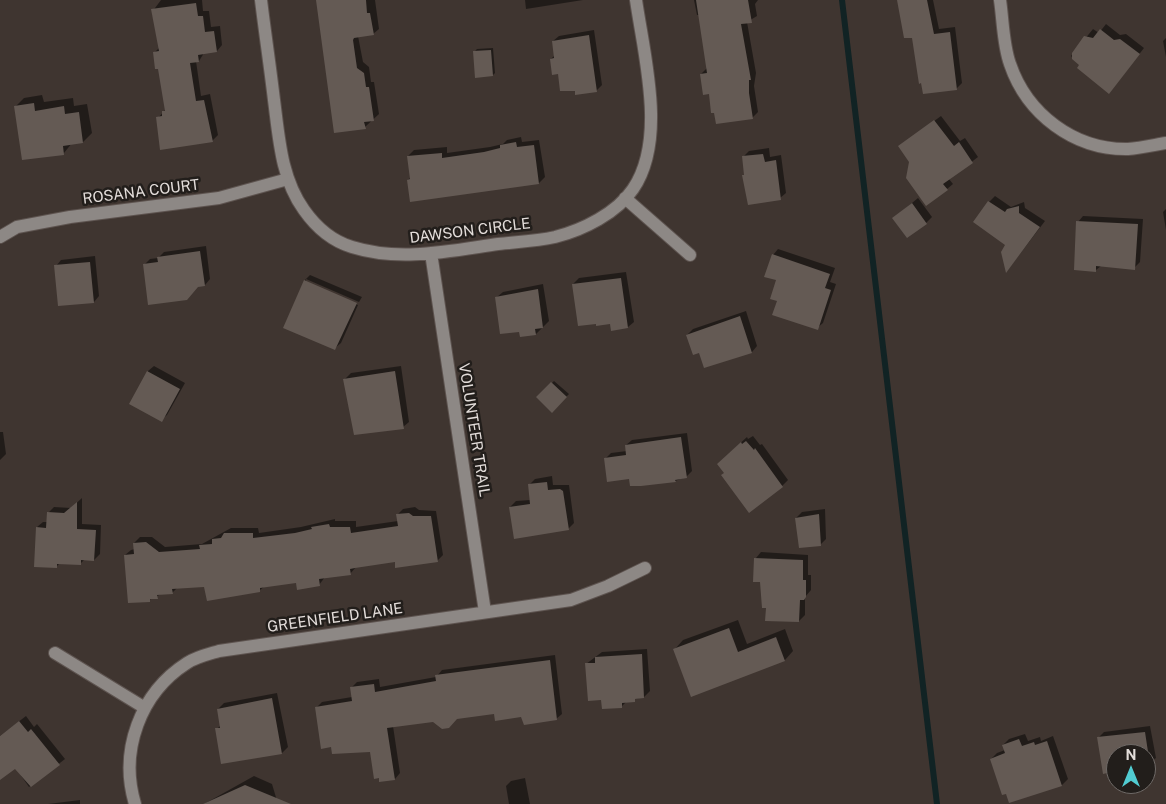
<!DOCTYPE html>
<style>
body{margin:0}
#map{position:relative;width:1166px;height:804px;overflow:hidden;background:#3f3530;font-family:"Public Sans",sans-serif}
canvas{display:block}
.north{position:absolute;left:1106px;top:744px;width:50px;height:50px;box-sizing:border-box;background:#221e1b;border:1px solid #6f6a67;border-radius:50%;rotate:0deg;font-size:14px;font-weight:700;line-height:20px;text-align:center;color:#e3ddda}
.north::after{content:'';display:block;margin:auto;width:18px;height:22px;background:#51ccd2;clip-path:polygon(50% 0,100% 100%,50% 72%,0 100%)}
</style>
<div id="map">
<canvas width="1166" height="804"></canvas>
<div class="north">N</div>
</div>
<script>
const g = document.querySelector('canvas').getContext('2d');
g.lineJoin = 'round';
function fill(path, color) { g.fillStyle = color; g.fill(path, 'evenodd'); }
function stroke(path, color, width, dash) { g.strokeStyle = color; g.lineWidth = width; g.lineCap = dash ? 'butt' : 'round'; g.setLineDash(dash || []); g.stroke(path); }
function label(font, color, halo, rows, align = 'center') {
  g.font = font + ' "Public Sans",sans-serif'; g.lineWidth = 5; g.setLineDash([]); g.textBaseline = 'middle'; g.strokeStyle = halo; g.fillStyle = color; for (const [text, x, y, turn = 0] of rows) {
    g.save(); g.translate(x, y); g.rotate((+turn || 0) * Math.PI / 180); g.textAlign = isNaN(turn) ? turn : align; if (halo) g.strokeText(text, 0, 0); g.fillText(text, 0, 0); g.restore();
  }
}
const shadow = new Path2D(`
 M161 0H202L203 11H209L211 27 220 26 222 45 217 51 204 53 199 61H196L201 96 210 94 218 135 212 141 158 118 166 109 160 67 154 53 160 47 152 12Z
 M317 0H375L379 29 373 34 358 36 363 62 369 67 371 82H374L379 114 365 127Z
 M525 0H583L526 9Z
 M694 0H758L755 4 757 16 747 22 756 73 754 86 758 112 752 118 710 92 701 74 707 68 699 15H697Z
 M899 0H933L939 29 955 27 962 83 956 89 913 36Z
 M1106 24 1120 35 1126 34 1144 48 1109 93 1071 56 1093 29 1099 33Z
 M594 30 602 85 596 91H566L551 59 555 55 553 41 559 36Z
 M1166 38V57L1163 41Z
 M493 48 495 73 493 75 474 52 477 49Z
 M42 95 44 102 73 98 74 106 87 104 92 133 83 142 72 143 64 153 15 107 24 98Z
 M941 116 960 141 965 138 978 157 949 179 953 184 947 189 911 162 900 146Z
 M521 137 522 142 539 140 545 177 539 183 411 200 408 180 411 177 408 156 414 150 447 147V153L490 147 503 144 507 140Z
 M769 148 770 157 781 155 786 193 780 198 743 176 745 174 743 157 749 151Z
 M995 196 1011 207 1024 202 1025 208 1045 221 1007 271V244L989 202Z
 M918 198 932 217 926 223 894 218Z
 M1166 209V230L1163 212Z
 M1083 216 1143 219 1140 262 1134 268 1101 266 1096 270 1078 222Z
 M206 246 210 279 205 285 144 265 150 259 158 258 164 252Z
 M778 249 835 268 830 282 836 284 823 323 817 328 778 300V280L773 255Z
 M95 256 99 296 94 302 56 266 61 260Z
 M626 272 634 322 628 327 612 329 611 323 573 284 579 278Z
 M310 275 362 297 359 302 306 279Z
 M306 279V282L358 305 341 343 335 348 305 280Z
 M543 284 549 321 536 334 497 297 503 292Z
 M746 311 757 346 752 352 705 366 700 352 687 335 693 329Z
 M154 366 185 383 167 415 161 420 131 403 148 371Z
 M401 366 409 422 403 427 345 379 351 373Z
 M554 381 569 394 552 411 538 397Z
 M0 432H3L6 454 0 460Z
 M687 433 692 471 686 477 675 481 630 477 605 459 611 453 627 451 626 445 632 440Z
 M753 436 760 445 762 444 788 480 782 486 725 473 724 458 747 437 748 439Z
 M552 476 553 485H569L574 523 568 529 510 507 516 501 530 500 529 485 535 479Z
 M82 498V524L101 525 100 554 94 560 85 559 80 564 60 563 56 567 37 527 43 522H48V513L54 507 71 508Z
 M415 507 419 510 436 511 443 555 437 561 396 560 356 567 350 574 325 577 319 585 297 582 265 586 260 590 205 586 178 587 172 593 161 594 149 600 125 555 131 550 135 549 134 543 140 537H152L165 547 202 544 231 528H258L259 533 301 527 335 519V521H356V527L398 521 397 515 403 509Z
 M825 509 826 539 820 545 796 518 802 512Z
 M761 552 808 555V575H811V590L805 597V615L799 621 767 607 756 558Z
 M738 620 747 644 785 629 793 651 785 660 675 649 683 640Z
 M647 649 650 691 644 697 627 701 622 706 586 664 602 652Z
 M555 655 562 714 556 719 495 713 393 726 400 773 395 779 371 750 332 746 316 708 322 702 352 697 351 688 357 682 379 679 380 687 436 677 442 670Z
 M277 693 288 747 282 753 222 762 217 729 221 725 218 709 224 703Z
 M26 716 34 727 37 724 65 759 29 787 15 767 0 770V736Z
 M1150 726 1156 758 1146 765V754H1116V770L1098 738 1104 732Z
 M1025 734 1028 741 1040 737 1041 741 1053 736 1068 779 1062 785 1010 802 991 759 997 753 1005 750 1003 745 1009 739Z
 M254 776 272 784 278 804H204Z
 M525 778 530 804H509L506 786 511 781Z
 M80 800V804H48Z`);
const stream = new Path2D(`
 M842 0 937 804`);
const building = new Path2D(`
 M316 0H366L367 13H370L374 35 354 38 353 40 357 68 364 73 366 87H369L374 121 364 122 366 129 334 133Z
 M696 0H748L752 23 741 24 751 80H749V93L753 119 716 124 714 113H711L709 94 703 95 700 74 707 73Z
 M897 0H927L934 34 950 32 957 90 923 94 921 83 919 84 912 38H904Z
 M196 3 198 16H203L205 32 214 31 217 52 198 55 199 62 190 63 196 101 204 100 213 142 160 150 156 117 162 116V111H165L158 69H155L153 52 159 51 151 9Z
 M1100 29 1114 40 1120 39 1140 54 1109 94 1077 68 1079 65 1072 59V53L1084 36 1093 38Z
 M589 35 597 92 575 95V91H560L558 74 552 75 550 59 554 58 552 41Z
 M491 50 493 76 475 78 473 51Z
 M34 103 35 111 64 106 65 114 79 112 83 143 63 146 64 155 22 160 14 106Z
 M934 120 954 146 959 142 973 163 943 184 948 190 926 206 906 178 909 162 898 146Z
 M516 142 517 147 534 145 539 184 410 202 407 180 410 179 407 156 442 153V158L484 152 500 148V145Z
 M763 154 765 162 776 160 781 200 748 205 742 175H744L742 156Z
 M988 201 1005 212 1007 209 1019 206V213L1040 227 1006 273 1001 252 1005 245 973 222Z
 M912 203 927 224 907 238 892 218Z
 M1076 221 1138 224 1135 270 1096 266V272L1074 270Z
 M200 251 205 286 198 287 187 300 148 305 143 264 158 262 157 257Z
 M772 254 830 274 825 288 831 290 818 330 772 315 777 301 770 299 776 280 764 277Z
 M90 262 94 303 58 306 54 265Z
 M621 278 628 328 611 331 610 324 596 326V324L578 326 572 284Z
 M304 280 357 303 335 350 283 328Z
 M538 289 543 328 535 329 536 335 520 337 519 332 500 334 495 297Z
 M740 316 752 353 704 368 699 353 693 355 686 335Z
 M147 371 180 389 162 422 129 404Z
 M395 371 404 429 354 435 343 379Z
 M551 382 567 397 552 413 536 397Z
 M681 437 687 478 675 480 676 482 641 486H630L629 479 607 482 604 458 626 455 625 445Z
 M746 441 754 450 755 448 783 487 749 513 721 475 724 473 717 464 741 442 742 444Z
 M547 482 548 490 560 489 563 491 569 530 514 539 509 507 530 504 528 484Z
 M77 502V529L96 530 94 561 81 560V565L57 564V568L34 567 36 527 46 528 47 512 64 513Z
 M409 513 413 516H431L438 562 395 568V562L355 568 350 569 351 575 319 579 320 586 297 590 296 583 260 588V592L207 601 204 587 172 589 173 594 157 595 158 599H150V602L128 603 124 555 134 554 133 543 146 542 159 552 200 549 199 545 212 544V539L221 538 224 533H253V538L295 533 312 529 311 527 329 524 330 527H350L351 533 398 526 396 514Z
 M819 514 821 546 799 548 795 518Z
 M754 558 803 560V580H806V597L804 600H800L799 622 765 621 766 608H762L760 582H753Z
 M729 628 738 652 776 637 785 661 691 697 673 649Z
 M642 654 644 698 635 699V702L622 703V708L602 709 601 700 588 701 585 663H595V657Z
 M550 660 557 720 524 725 521 717 495 721 494 714 457 719 449 728 442 729 433 722 387 728 395 780 379 782V778L374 779 370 752 332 754 331 747 321 749 315 707 352 701 350 687 374 684 375 692 436 681 435 675Z
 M272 698 282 754 221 764 215 728H220L217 709Z
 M19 721 28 732 31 729 60 765 31 787 15 769 0 780V736Z
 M1145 732 1150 765 1146 766V754H1116V771L1103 774 1097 737Z
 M1019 739 1022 746 1034 742 1035 745 1047 741 1062 786 1009 803 1006 794 1002 795 990 759 1005 753 1002 745Z
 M245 785 291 804H203Z`);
const minor = new Path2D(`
 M261 0C265 33 270 66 274 100 279 138 281 178 304 210 316 227 332 241 352 247 400 262 449 251 498 244 516 242 537 241 555 237 583 230 617 213 633 189 667 139 644 56 636 0
 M1000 0C1003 20 1003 45 1010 64 1027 114 1074 150 1128 149 1141 148 1154 145 1166 143
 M625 198 690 255
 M0 237 17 227 70 217 219 198 288 179
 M431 253 485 612
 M55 653 145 708
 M135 804C119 751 140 693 187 663 196 657 209 654 219 651L571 600 608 586 645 568`);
const streetNames = [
 ["ROSANA COURT",141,192,-7],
 ["DAWSON CIRCLE",470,231,-7],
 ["VOLUNTEER TRAIL",474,430,81],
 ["GREENFIELD LANE",335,618,-8]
];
fill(shadow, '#0007');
stroke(stream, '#112324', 6);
fill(building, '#645a54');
stroke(minor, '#5d534f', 14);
stroke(minor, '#8d8885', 12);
label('15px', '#e3ddda', '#221e1b', streetNames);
</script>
